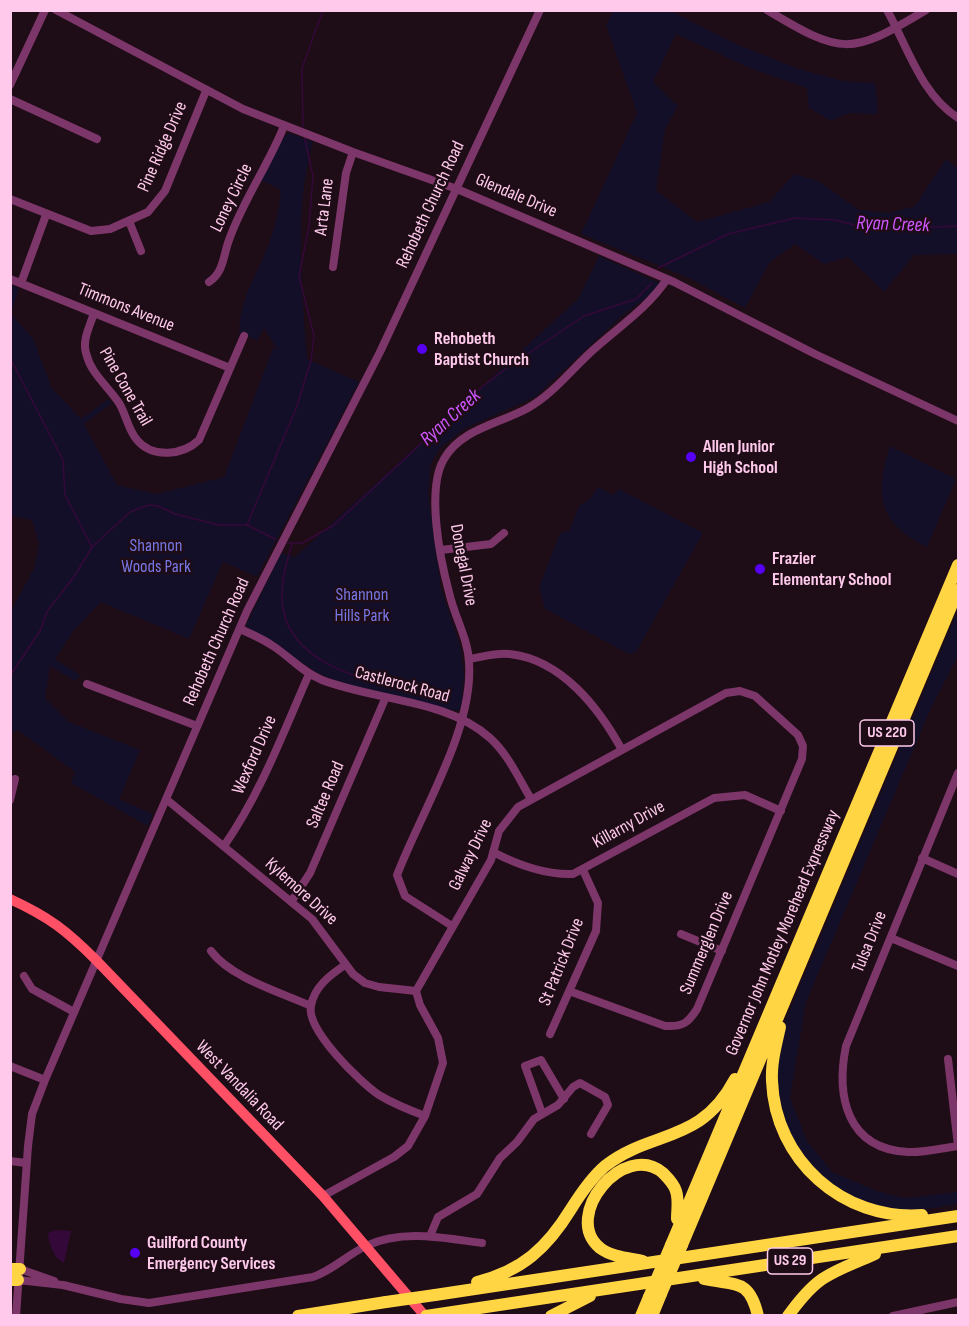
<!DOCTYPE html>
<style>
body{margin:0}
#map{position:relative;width:969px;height:1326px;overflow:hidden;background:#1e0c16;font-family:"Sofia Sans Condensed",sans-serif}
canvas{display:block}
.frame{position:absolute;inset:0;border:12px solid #ffc9eb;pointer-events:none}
</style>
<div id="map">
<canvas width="969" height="1326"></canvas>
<div class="frame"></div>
</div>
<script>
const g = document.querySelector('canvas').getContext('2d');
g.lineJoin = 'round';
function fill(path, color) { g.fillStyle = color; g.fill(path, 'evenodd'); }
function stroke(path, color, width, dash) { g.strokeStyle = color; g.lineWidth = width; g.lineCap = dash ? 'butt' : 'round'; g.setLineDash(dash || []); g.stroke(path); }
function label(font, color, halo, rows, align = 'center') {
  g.font = font + ' "Sofia Sans Condensed",sans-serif'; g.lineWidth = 5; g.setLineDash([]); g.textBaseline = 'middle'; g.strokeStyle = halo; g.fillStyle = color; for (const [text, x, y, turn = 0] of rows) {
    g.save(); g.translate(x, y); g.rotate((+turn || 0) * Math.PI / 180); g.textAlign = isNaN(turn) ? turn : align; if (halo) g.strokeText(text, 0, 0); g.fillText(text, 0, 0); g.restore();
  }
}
const green = new Path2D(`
 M613 11H671L736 44 799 69 843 81 875 83 878 114 849 113 831 121 809 108 807 88 752 69 676 34 653 82 678 106 665 129 656 190 697 222 769 202 794 174 818 181 859 210 890 213 915 206 946 159 958 169V254L914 255 884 292 848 257 824 264 795 244 769 263 745 308 687 277 581 234 637 113 606 25Z
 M289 133 313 142C293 214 302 286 307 359L359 382 257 577 223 562 189 639 101 602 74 630 55 659 80 675 75 681 50 666 45 698 69 722 140 750 119 799 153 814 148 826 71 783 75 772 18 730 11 733V611L34 568 39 544 32 520 11 516V285L19 288 11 314 34 340 51 387 81 419 108 399 112 403 84 424 117 485 157 494 224 477 273 348 277 349 264 328 257 341 239 332C241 297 252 285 265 253 274 233 279 212 281 190L261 180 284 137Z
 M599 256 659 283 654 292 623 315 535 397 466 428 440 448 431 463 428 493 441 589 460 646 464 674 461 708 457 711 347 684 321 675 248 629 246 625 281 553 295 557 578 299Z
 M890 446 954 478 955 482 927 547C878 523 874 494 890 446Z
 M598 487 613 495 619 489 703 533 636 652 629 654 545 609 539 587 560 533 569 531 579 506 590 499Z
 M958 610V656L931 708 806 1002 790 1098 807 1141 832 1172 877 1191 904 1198 958 1192V1204C938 1207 915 1213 894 1210 839 1203 792 1160 779 1106 772 1079 779 1050 784 1024Z`);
const water = new Path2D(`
 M55 1230 71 1231 64 1263C54 1259 49 1244 48 1233Z`);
const stream = new Path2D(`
 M303 127 302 68 323 10
 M658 268 728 234 795 218 835 220 862 227 889 229 958 226
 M10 358 63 460 65 495 92 547
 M247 525 297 406 311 360 314 336 299 276 309 226 313 176 304 135
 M288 543H302L334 525 477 391 504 370 584 316 636 299 652 283
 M292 545C285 565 279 592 284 613 294 656 348 678 386 682
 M10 676 40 631 48 610 74 577 92 547 130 512 149 505 158 506 175 514 219 525H247L275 539`);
const minor = new Path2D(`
 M56 10 243 109 353 152 457 189 674 282 815 354 958 421
 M767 10C842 55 850 56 926 10
 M887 10C908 48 921 94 958 118
 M10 85 45 10
 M10 99 97 139
 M10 199 91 231 110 229 148 212 165 191 206 91
 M129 221 141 251
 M333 267 346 173 353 152
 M10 279 230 368
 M209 282C224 272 223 256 229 240 243 200 268 166 284 126
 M21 283 46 215
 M94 313C90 326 82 340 86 353 91 374 107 385 119 403 126 414 128 430 137 440 153 459 183 455 199 440L244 336
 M441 550 491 544 504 533
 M240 629C251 634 263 639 273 646 290 657 302 672 322 680 376 701 447 699 490 738 508 754 519 779 531 799
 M469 659C483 657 496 652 510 654 562 660 599 708 622 750
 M87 684 197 726
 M958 773 846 1046C836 1095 846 1149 908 1152 924 1153 942 1148 958 1146
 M166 799 312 919 353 974 365 983 379 987 416 991
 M10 800 15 779
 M224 846C261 793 283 733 309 674
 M493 852C518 865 545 875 573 874L714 798 745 795 781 811
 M922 858 958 874
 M291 902 310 873 385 699
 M452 926 405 896 397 875C421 812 474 729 469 662 468 638 454 616 449 592 440 559 426 489 444 459 461 429 499 424 528 408 553 394 571 370 592 351 617 328 648 308 667 279
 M681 934 722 951
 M891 938 958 966
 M211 951C231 978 280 992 311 1006
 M345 965C330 975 314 987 311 1006 306 1030 360 1082 379 1095 394 1104 409 1110 425 1116
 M24 976 32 989 74 1012
 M550 1034 596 931 598 903 583 870
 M948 1059 958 1146
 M10 1066 45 1080
 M542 1113 525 1066 541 1060 564 1099
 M10 1161 26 1163
 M323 1196 394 1157 408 1146 425 1116 443 1063 438 1038 420 1005 416 991 491 860 499 831 518 807 726 693 740 691 755 696 798 735 803 746 802 759 697 1009C688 1023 683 1027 665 1026L569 991
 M430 1236 438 1217 477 1194 500 1158 517 1142 534 1119 558 1105 573 1087 580 1083 605 1097 608 1105 591 1134
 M20 1269 54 1281
 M18 1280 63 1285 121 1299 149 1303 313 1277C333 1270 347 1255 366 1246 403 1229 443 1238 482 1243
 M16 1316 28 1146 32 1114 45 1080 247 611 380 352 540 10
 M893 1316 958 1302`);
const major = new Path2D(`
 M10 899C49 917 66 930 96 960L323 1196 425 1316`);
const highway = new Path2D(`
 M780 1027C776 1045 771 1063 772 1081 775 1160 843 1221 922 1215
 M671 1245 958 565
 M682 1245 958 590
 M643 1261C629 1258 612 1257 600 1248 561 1216 624 1140 663 1173 668 1178 674 1184 676 1191 679 1200 677 1209 677 1219
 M10 1269H20
 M704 1279C734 1286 749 1277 758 1316
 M10 1280H18
 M477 1282C522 1271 547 1248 571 1209 581 1193 591 1178 605 1166 653 1129 700 1145 735 1079
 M435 1295 958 1216
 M298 1316 386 1302
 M426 1316 958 1236
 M551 1316 590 1296
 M641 1316 649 1297
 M652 1316 661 1294
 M788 1316C819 1273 830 1274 875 1254`);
const highwayBridge = new Path2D(`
 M661 1294 682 1245
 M649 1297 671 1245
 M386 1302 435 1295`);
const markers = [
 [422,349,6,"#5600f4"],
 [691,457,6,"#5600f4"],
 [760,569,6,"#5600f4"],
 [135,1253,6,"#5600f4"]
];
const shields = [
 [887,733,54],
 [790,1261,45]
];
const shieldNames = [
 ["US 220",887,733],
 ["US 29",790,1261]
];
const streetNames = [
 ["Pine Ridge Drive",163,147,-66],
 ["Glendale Drive",516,196,23],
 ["Loney Circle",232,198,-64],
 ["Rehobeth Church Road",431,205,-65],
 ["Arta Lane",325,207,-83],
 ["Timmons Avenue",126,308,22],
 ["Pine Cone Trail",125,387,60],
 ["Donegal Drive",463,565,79],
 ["Rehobeth Church Road",217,642,-66],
 ["Castlerock Road",402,685,15],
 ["Wexford Drive",255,755,-66],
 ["Saltee Road",326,795,-67],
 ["Killarny Drive",629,825,-29],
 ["Galway Drive",471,855,-64],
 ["Kylemore Drive",301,892,42],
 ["Governor John Motley Morehead Expressway",783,933,-67],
 ["Tulsa Drive",870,942,-68],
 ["Summerglen Drive",707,943,-67],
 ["St Patrick Drive",562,962,-68],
 ["West Vandalia Road",239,1086,46]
];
const poiNames = [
 ["Rehobeth",434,339],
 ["Baptist Church",434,360],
 ["Allen Junior",703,447],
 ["High School",703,468],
 ["Frazier",772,559],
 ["Elementary School",772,580],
 ["Guilford County",147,1243],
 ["Emergency Services",147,1264]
];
const parkNames = [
 ["Shannon",156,546],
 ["Woods Park",156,567],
 ["Shannon",362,595],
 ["Hills Park",362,616]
];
const waterNames = [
 ["Ryan Creek",893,225,2],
 ["Ryan Creek",451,418,-42]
];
fill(green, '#140f28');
fill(water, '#35083a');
stroke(stream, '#35083a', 1.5);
stroke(minor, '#7d3669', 8);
stroke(major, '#ff5065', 10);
stroke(highway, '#ffd544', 12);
stroke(highwayBridge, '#ffd544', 12);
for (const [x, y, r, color] of markers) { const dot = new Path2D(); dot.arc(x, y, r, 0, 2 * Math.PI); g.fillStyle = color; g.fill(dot); stroke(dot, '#1e0c16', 2); }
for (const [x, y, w] of shields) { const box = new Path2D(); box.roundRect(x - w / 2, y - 13, w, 26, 4.5); g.fillStyle = '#1e0c16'; g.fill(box); stroke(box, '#ffc9eb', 1.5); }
label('bold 16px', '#ffc9eb', null, shieldNames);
label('18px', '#ffc9eb', '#1e0c16', streetNames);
label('bold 18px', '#ffc9eb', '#1e0c16', poiNames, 'left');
label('18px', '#7777e5', '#1e0c16', parkNames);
label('italic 20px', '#cf57ff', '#1e0c16', waterNames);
</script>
